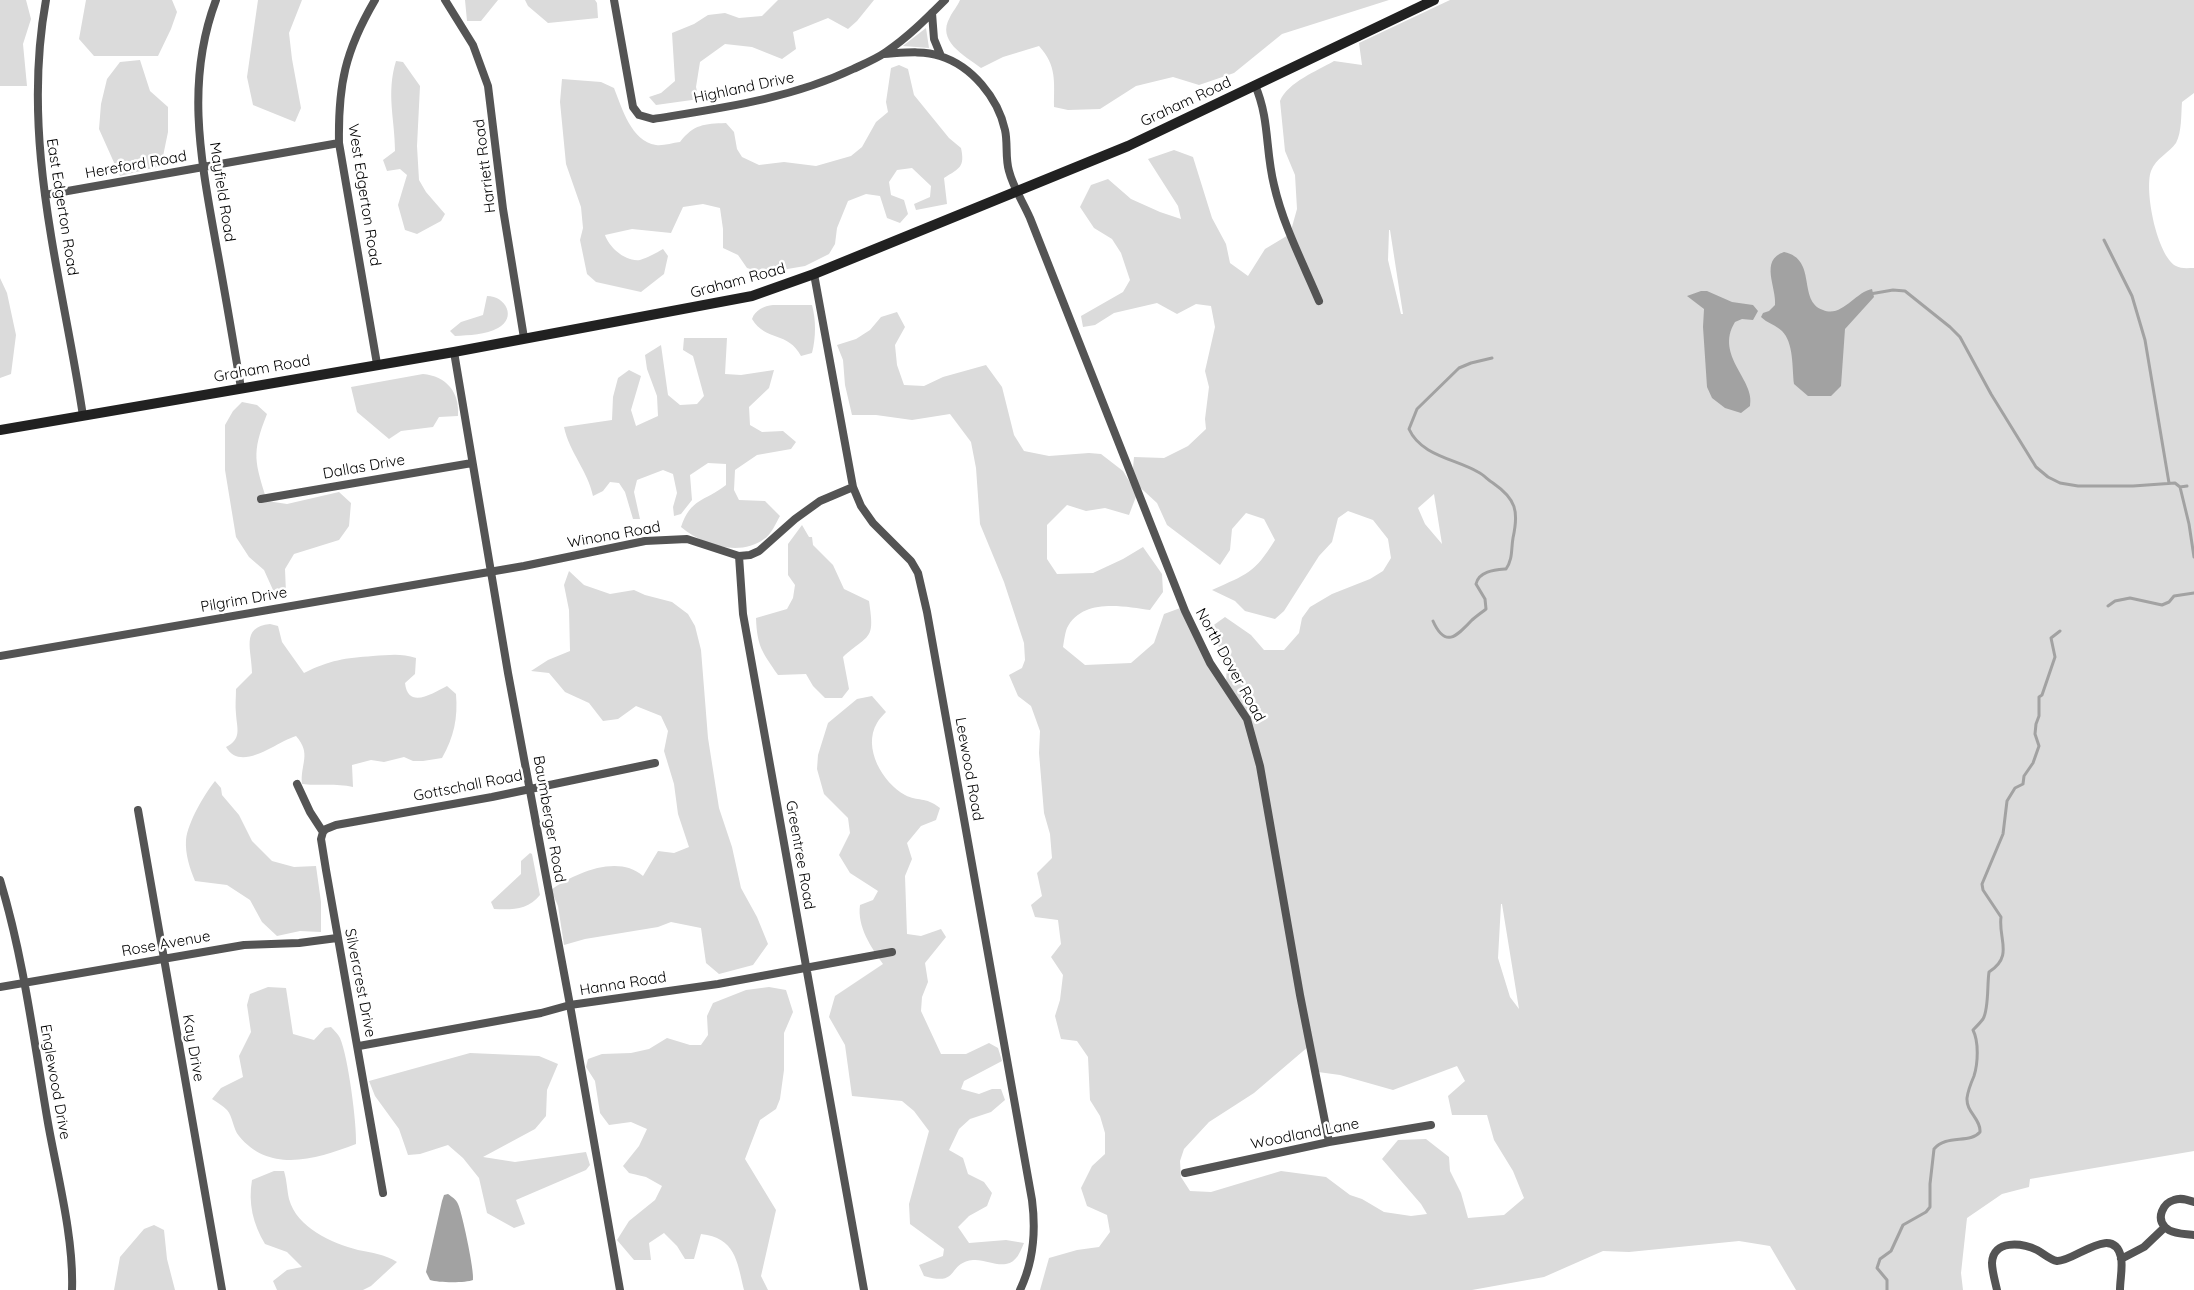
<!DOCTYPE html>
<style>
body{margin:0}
canvas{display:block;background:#fff}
</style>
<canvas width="2194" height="1290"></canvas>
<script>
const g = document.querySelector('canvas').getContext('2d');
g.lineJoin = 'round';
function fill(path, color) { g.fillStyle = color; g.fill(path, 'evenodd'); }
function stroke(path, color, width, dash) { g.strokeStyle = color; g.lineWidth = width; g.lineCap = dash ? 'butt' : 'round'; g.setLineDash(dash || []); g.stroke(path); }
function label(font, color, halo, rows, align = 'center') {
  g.font = font + ' Quicksand,sans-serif'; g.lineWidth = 5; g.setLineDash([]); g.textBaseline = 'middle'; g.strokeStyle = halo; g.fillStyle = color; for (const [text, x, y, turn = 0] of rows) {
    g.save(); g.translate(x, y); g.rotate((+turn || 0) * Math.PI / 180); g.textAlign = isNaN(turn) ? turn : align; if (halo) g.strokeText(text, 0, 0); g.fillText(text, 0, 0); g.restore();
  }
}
const green = new Path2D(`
 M0 0H26L31 19 23 44 27 86H0Z
 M86 0H172L177 12 171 29 158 56H94L79 39Z
 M258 0H302L289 33 292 59 301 108 295 122 253 105 247 77Z
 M465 0H498L481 21H467Z
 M525 0H595L597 3 598 18 548 23 528 6Z
 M778 0H874L857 21 848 29 828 18 793 32 796 49 782 59 752 47 725 44 700 62 696 87 699 99 656 105 649 97 661 93 675 81 672 33 694 24 708 15 725 13 739 18 762 16Z
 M960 0H1389L1282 34 1234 73 1199 85 1173 77 1136 86 1100 109 1068 110 1054 107C1054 81 1057 66 1039 46L1003 57 981 68C964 55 936 41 950 17 953 11 957 7 960 0Z
 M1450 0H2194V93L2182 102C2181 114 2182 132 2176 143 2169 153 2156 158 2151 171 2144 190 2157 256 2176 266 2181 269 2188 268 2194 268V1151L2030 1179 2029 1187 2002 1194 1967 1218 1961 1273 1963 1290H1796L1770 1246 1739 1241 1629 1252 1603 1251 1544 1277 1472 1290H1040L1049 1258 1077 1250 1099 1247 1110 1232 1107 1215 1087 1206 1081 1188 1092 1166 1105 1154V1133L1100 1116 1090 1100 1088 1057 1077 1041 1061 1039 1055 1016 1060 1000 1063 975 1051 957 1061 944 1058 920 1035 917 1031 905 1042 896 1037 873 1052 858 1050 834 1044 813 1039 753 1040 731 1031 706 1018 696 1009 675 1022 668 1025 660 1024 643 1004 582 980 524 976 468 971 442 950 414 912 420 876 415H852L845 385 843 360 837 345 856 339 870 330 881 317 897 312 905 327 895 345 897 365 904 385 924 386 943 377 986 365 1002 387 1014 435 1024 451 1049 456 1089 453 1101 454 1123 471 1137 494 1129 515 1105 508 1086 511 1067 505 1047 525V559L1057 574 1093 573 1123 559 1143 547 1162 574 1163 592 1150 610C1123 606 1082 598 1067 628 1065 633 1064 641 1063 647L1085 665 1131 663 1154 643 1164 614 1183 607 1226 686 1227 661 1215 640 1211 627 1225 617 1251 635 1264 650H1284L1299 633 1302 618 1310 607 1332 594 1370 579 1383 571 1391 558 1388 539 1373 520 1348 511 1338 518 1332 542 1319 556 1284 611 1275 619 1245 611 1235 601 1212 590C1247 574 1254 574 1275 540L1264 519 1246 513 1232 529 1230 550 1220 565 1167 525 1157 503 1132 480 1134 457 1164 458 1188 446 1206 429 1205 419 1209 387 1205 371 1215 327 1211 306 1196 304 1177 314 1157 303 1114 313 1095 325 1083 327 1081 316 1123 292 1130 280 1121 253 1112 239 1094 228 1080 207 1091 185 1108 179 1131 199 1160 212 1181 219 1178 206 1148 159 1174 150 1193 157 1212 218 1226 244 1230 263 1248 276 1265 249 1290 234 1297 209 1295 175 1285 151 1280 101C1288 82 1317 71 1334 61L1362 65 1359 43ZM1389 230H1390L1403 314H1401L1388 260ZM1434 494 1442 544 1425 524 1418 508ZM1501 904H1502L1519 1009 1510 997 1498 958ZM1309 1046 1318 1072 1340 1075 1393 1090 1457 1066 1465 1081 1448 1096 1452 1115H1487L1494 1140 1513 1171 1524 1198 1504 1215 1468 1218 1461 1193 1450 1171 1449 1157 1426 1139 1398 1140 1382 1159 1421 1204 1427 1214 1411 1216 1384 1212 1362 1199 1350 1195 1326 1177 1281 1171 1211 1192 1190 1191 1181 1177 1180 1161 1184 1149 1209 1122 1254 1093Z
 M926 28 929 48 903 46 904 45Z
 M140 60 150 91 168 107V132L161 166 120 176 99 129 101 104 107 79 120 62Z
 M396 61 403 62 420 86 417 146 419 180 426 192 445 214 441 221 417 234 405 230 398 205 407 175 400 169 387 171 383 160 395 151C395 119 386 94 396 61Z
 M899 65 908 69 914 95 949 138 961 148C965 167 960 168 944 178L947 204 916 210 914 204 930 197 931 186 912 168 897 170 889 182 891 195 904 200 908 214 900 223 887 218 880 196 866 194 848 201 837 228 835 244 829 254 805 266 764 273 747 268 738 255 723 248V229L720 208 703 204 683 207 671 233 632 229 605 235C609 247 625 262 640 260 647 258 656 253 663 249L668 256 664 274 641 292 596 282 587 274 580 240 583 228 581 207 566 164 560 102 562 79 601 82 614 88C622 108 631 141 656 145 663 146 672 143 680 142 694 124 704 124 726 123L734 132 737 149 742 157 759 165 784 162 816 166 851 156 862 147 876 122 888 112 886 102 891 68Z
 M0 278 7 293 16 335 11 374 0 378Z
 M487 296C506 296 517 318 498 328 486 335 469 335 455 336L450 331 461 322 483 315Z
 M773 305H812C816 320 816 337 812 353L801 356C788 331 766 342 752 319 755 310 764 306 773 305Z
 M684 338H727L725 374 741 375 774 370 769 388 749 407 750 425 762 432 783 431 796 442 791 449 757 455 735 470 734 490 739 500 765 501 780 516C776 523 771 535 764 539 740 557 702 545 681 527 691 498 704 502 726 485V464L708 463 690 475 692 500 681 514 674 516 673 507 677 493 673 474 663 470 637 480 634 492 640 519H633L625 492 619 483 610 482 603 491 593 496C588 471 569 452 564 427L612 420 613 397 618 378 629 370 641 376 631 410 636 426 658 416 657 396 647 369 645 355 661 345 668 395 680 405 697 404 704 396 693 356 683 350Z
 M423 374C446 376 460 392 458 416L439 417 433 427 401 431 389 439 357 412 351 387Z
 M242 402 257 405 267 414C251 454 255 462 267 501L287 504 339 492 351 503 349 526 339 540 294 554 285 569 286 593 273 590 264 570 249 557 236 537 225 470V425L233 411Z
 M802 525 809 537H812L813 545 833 565 844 589 869 601C875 641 870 633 843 657L849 689 842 698H825L813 686 806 674 778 675C762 652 757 646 756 618L787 609 793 598 795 585 788 575V544Z
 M569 571 584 585 610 594 634 590 645 595 672 602 688 614 695 626 701 650 708 738 719 808 732 847 741 888 757 917 768 944 753 965 719 974 706 963 701 928 671 922 658 927 585 939 564 945 558 906 551 890C575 873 618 854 643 876L658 851 674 853 689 847 678 814 674 784 664 751 668 731 661 716 636 706 618 719 603 721 589 703 565 692 549 673 531 671 548 660 570 651 569 610 564 585Z
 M270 624 278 626 282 642 304 673C330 660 345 658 373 656 389 655 401 653 416 658L415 674 405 683C408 710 433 693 447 686L456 694C458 718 454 737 442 758L423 761H413L404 757 384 762 371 760 352 765 353 787C336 783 319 786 302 784 300 764 312 754 296 736 276 742 241 773 226 747 242 739 237 729 236 714 235 706 236 697 236 689L252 673C252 650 240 627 270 624Z
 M872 696 886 712C883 715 879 719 877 723 862 748 883 783 905 795 918 802 925 796 940 808L936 820 921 826 907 843 912 859 905 876 907 934 921 936 941 929 946 937 925 963 928 982 922 997 921 1011 941 1054H966L989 1043 998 1048 1002 1061 964 1081 961 1089 979 1094 992 1089H1001L1005 1100 991 1112 970 1119 959 1129 949 1150 963 1158 968 1174 984 1182 992 1193 987 1206 969 1216 958 1227 969 1243 1006 1240 1024 1243C1020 1252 1017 1262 1006 1264 996 1266 984 1259 973 1260 946 1263 961 1287 924 1276L919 1265 943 1256 944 1249 910 1224 909 1204 929 1131 914 1111 902 1101 852 1096 845 1045 829 1017 835 996 883 964C871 947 857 927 860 905L873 900 878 891 850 873 839 855 850 833 848 818 824 794 817 769 818 755 828 723 857 699Z
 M215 781 221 788 222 795 239 815 252 841 272 861 294 867 316 866 321 902V932L300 931 277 936 262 922 250 900 227 885 195 881C190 869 185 854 186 840 188 822 204 795 215 781Z
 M530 853 532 854 540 895C528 910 512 910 494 909L491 902 521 874V861Z
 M268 987 286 988 293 1034 314 1040 325 1028 331 1027C334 1030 338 1034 340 1038 348 1056 357 1124 356 1144 317 1159 270 1174 239 1136 233 1129 233 1117 227 1110 223 1106 217 1102 212 1099L221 1088 243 1077 239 1056 251 1032 247 1005 250 994Z
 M769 987 786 990 793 1012 784 1033V1070L780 1099 776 1109 760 1120 745 1159 776 1210 761 1276 768 1290H744C737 1260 735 1238 701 1234L694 1259H685L677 1246 664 1233 649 1243 651 1260H634L617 1240 629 1221 655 1200 662 1186 646 1177 629 1173 623 1166 639 1146 647 1129 631 1122 609 1125 600 1113 595 1081 586 1067 588 1059 602 1054 631 1053 649 1049 667 1038 690 1045H701L708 1035 707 1016 713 1003 746 990Z
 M470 1053 539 1056 558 1064 547 1090 546 1116 535 1129 483 1157 515 1162 586 1152 590 1165 586 1170 516 1200 525 1224 514 1228 487 1213 479 1178 463 1158 448 1145 420 1154 408 1155 399 1129 375 1096 369 1081Z
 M274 1171H284C287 1181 287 1190 289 1199 297 1228 332 1243 358 1250 373 1253 384 1254 397 1262L371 1286 363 1290H277L273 1281 287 1270 302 1267 287 1252 265 1244C253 1224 248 1203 252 1180Z
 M154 1225 164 1230 167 1259 175 1290H114L120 1257 144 1229Z`);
const water = new Path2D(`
 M1784 252C1818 259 1797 301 1823 310 1842 318 1855 292 1872 289L1874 297 1845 329 1841 386 1831 396H1808L1794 384C1792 368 1794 343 1782 331 1776 325 1767 323 1761 317L1763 313 1769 311 1775 305C1777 288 1759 260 1784 252Z
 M1701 291H1707L1732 302 1753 305 1758 311 1753 320 1742 319 1735 322C1714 356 1756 380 1750 406L1741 413 1725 408 1712 398 1707 387 1703 327 1704 309 1687 296Z
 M448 1194C452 1197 456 1199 458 1204 462 1212 475 1273 473 1280 466 1283 439 1283 430 1280L426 1272 442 1201 444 1195Z`);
const stream = new Path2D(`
 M2104 240 2132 296 2145 340 2169 483
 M1870 294 1893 290 1905 291 1950 327 1960 337 1991 394 2036 467 2048 477 2060 483 2078 486H2133L2175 483 2180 487 2187 486
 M2180 487 2189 524 2194 557
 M2108 606 2115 601 2130 598 2162 605 2169 602 2174 596 2194 593
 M1433 621C1445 648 1456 637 1471 621 1475 617 1481 613 1486 609L1485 599 1476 584C1479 571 1495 570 1506 569 1513 559 1511 549 1513 538 1519 511 1516 499 1493 483 1488 480 1484 475 1478 472 1456 459 1421 456 1409 429L1417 409 1459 368 1471 363 1492 358
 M1887 1290V1280L1877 1268 1880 1259 1891 1251 1903 1225 1926 1212 1930 1207V1184L1934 1149C1946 1134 1970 1144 1980 1132 1981 1119 1966 1112 1967 1098 1968 1090 1971 1083 1974 1076 1978 1063 1979 1042 1973 1030 1976 1027 1980 1023 1983 1019 1989 1009 1987 985 1989 972 2014 956 1998 939 2001 917L1983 890 1982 884 2003 834 2007 801 2015 788 2023 784 2024 776 2033 763 2039 746 2035 734 2036 724 2039 716V697L2042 695 2055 657 2051 638 2060 631`);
const minor = new Path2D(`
 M46 0C20 142 62 276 83 416
 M216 0C185 82 201 160 216 244 225 292 233 340 241 388
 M375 0C345 51 338 85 339 143L377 364
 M445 0 473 45 488 86 503 209 524 338
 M614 0 633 107 639 115 653 119C721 108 790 99 853 69 864 64 876 59 886 52 908 37 926 19 945 0
 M932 13 934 39 941 56
 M884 54C902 53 923 50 940 56 972 66 998 98 1005 130 1008 143 1005 158 1009 171 1013 187 1023 202 1030 218L1185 611 1210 663 1247 719 1260 766 1300 995 1329 1142
 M1255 85C1270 120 1265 149 1274 185 1283 225 1303 263 1319 301
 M45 195 339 143
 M814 274 853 487 861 506 873 523 911 561 918 573 927 612 1032 1200C1036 1231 1034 1261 1020 1290
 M454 352 508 673 570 1005 620 1290
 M261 499 472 463
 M739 556 743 614 864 1290
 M0 656 524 566 645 541 687 539 739 556 750 555 759 551 795 519 820 501 853 487
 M297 784 310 812 323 832 321 839 326 870 383 1193
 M138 810 222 1290
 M323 832 326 829 336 825 492 797 655 763
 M0 880C24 959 34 1042 48 1123 57 1174 74 1238 72 1290
 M0 987 244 945 299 943 337 938
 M359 1046 541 1013 570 1005 718 984 892 952
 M1185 1173 1329 1142 1431 1125
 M2194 1202C2188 1200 2181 1197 2174 1200 2163 1203 2156 1218 2165 1227 2171 1234 2186 1234 2194 1235
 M2121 1259 2144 1247 2165 1227
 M1997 1290C1995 1281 1992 1271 1992 1263 1993 1239 2022 1243 2037 1250 2043 1253 2050 1260 2057 1261 2074 1262 2113 1223 2121 1257 2123 1267 2120 1280 2120 1290`);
const secondary = new Path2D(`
 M0 430 454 352 752 296 814 274 1128 146 1434 0`);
const streetNames = [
 ["Highland Drive",744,88,-12],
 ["Graham Road",1186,102,-25],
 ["Hereford Road",136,165,-10],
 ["Harriett Road",485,166,-97],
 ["Mayfield Road",222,192,81],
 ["West Edgerton Road",364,195,81],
 ["East Edgerton Road",62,207,81],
 ["Graham Road",738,281,-15],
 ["Graham Road",262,369,-10],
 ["Dallas Drive",364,467,-10],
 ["Winona Road",614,535,-10],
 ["Pilgrim Drive",244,600,-10],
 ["North Dover Road",1230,665,61],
 ["Leewood Road",969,769,80],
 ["Gottschall Road",468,786,-11],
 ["Baumberger Road",549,819,80],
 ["Greentree Road",800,855,80],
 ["Rose Avenue",166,944,-10],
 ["Silvercrest Drive",360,983,79],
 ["Hanna Road",623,984,-9],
 ["Kay Drive",193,1048,80],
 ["Englewood Drive",55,1082,80],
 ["Woodland Lane",1305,1134,-11]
];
fill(green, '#dbdbdb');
fill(water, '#a2a2a2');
stroke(stream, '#a2a2a2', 3);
stroke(minor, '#545454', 8);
stroke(secondary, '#212121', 10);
label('15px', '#000', '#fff', streetNames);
</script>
